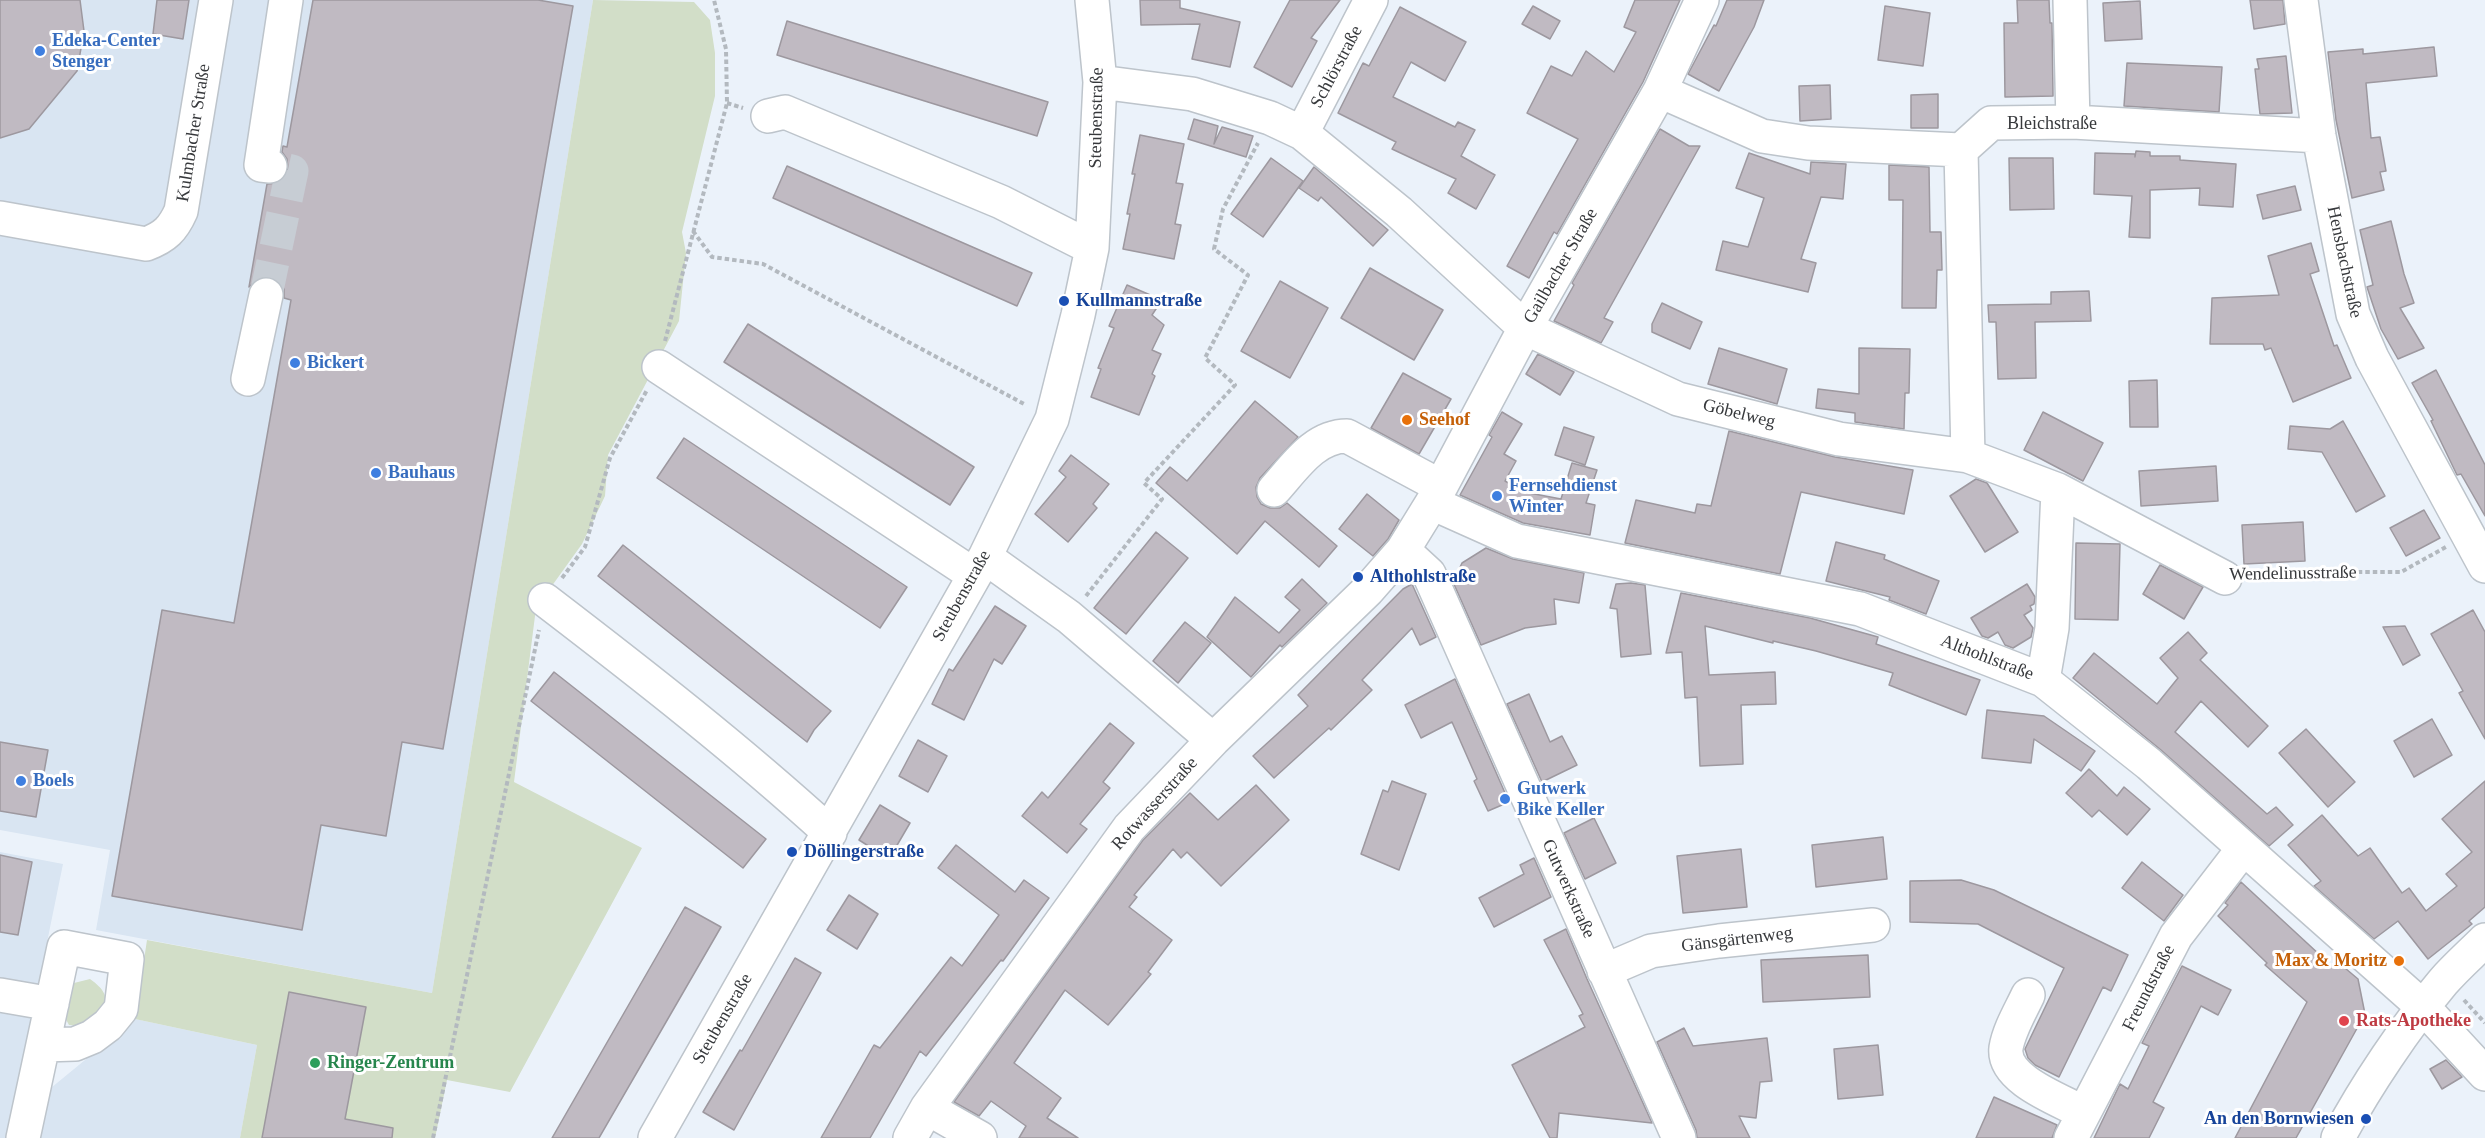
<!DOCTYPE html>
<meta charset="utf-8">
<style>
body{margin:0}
canvas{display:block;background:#ebf2fa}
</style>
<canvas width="2485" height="1138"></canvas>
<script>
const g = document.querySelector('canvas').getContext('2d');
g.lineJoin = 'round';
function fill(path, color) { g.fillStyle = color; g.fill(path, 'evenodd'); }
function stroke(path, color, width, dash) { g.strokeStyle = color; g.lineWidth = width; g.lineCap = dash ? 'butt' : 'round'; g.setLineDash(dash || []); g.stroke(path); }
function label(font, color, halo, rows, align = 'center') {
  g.font = font + ' "Times New Roman",serif'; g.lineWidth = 6; g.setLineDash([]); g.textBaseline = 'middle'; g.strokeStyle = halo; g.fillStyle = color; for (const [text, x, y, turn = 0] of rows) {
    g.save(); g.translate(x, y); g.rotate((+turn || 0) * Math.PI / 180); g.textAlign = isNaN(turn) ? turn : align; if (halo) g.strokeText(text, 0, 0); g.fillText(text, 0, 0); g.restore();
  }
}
const built = new Path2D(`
 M0 0H593L432 993 96 930 110 850 0 830Z
 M0 852 63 864 7 1138H0Z
 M135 1019 257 1045 240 1138H39L46 1092Z`);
const green = new Path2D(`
 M593 0 694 2 710 20 715 53V96L682 232 686 253 679 321 608 455 605 496 582 544 536 608 514 782 642 848 510 1092 447 1080 435 1138H240L257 1045 135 1019 147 940 432 993Z
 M90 979C120 1000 100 1010 79 1026L69 1025 64 1016 74 983Z`);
const building = new Path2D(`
 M0 0H80L84 31 77 71 29 129 0 138Z
 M157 0H189L183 39 153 34Z
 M313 0H538L573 6 443 749 402 742 386 836 321 825 302 930 112 896 162 610 234 623 291 300 284 298V289L279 282 270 277H260L249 287 267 184 278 183 285 178 288 169 287 159 282 152 283 146 287 147Z
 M1140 0H1180V8L1240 22 1230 67 1192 59 1200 24 1141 25Z
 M1290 0H1340L1311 38 1317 41 1292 87 1254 67Z
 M1635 0H1680L1643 82 1557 234 1554 232 1529 278 1507 266 1578 139 1527 113 1551 66 1572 76 1586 51 1614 72 1636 32 1624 27Z
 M1727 0H1764L1754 27 1719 91 1688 74 1714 25 1716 26Z
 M2017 0H2049L2050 23H2052L2053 96 2005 97 2004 23H2018Z
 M2250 0H2283L2285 24 2254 29Z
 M2140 1 2142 39 2105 41 2103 3Z
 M1533 6 1560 21 1550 39 1522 24Z
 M1885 6 1930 13 1923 66 1878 60Z
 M1400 7 1466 42 1445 81 1411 62 1393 97 1455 127 1458 122 1475 130 1461 156 1495 175 1476 209 1448 193 1456 179 1392 149 1396 142 1338 113 1363 63 1369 66Z
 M787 21 1048 102 1037 136 777 55Z
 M2434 47 2437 76 2366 83 2371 138 2380 137 2386 171 2380 172 2384 190 2352 198 2336 120 2328 52 2363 49V54Z
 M2286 56 2292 113 2260 114 2255 69H2259L2257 59Z
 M2127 63 2222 67 2219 112 2124 106Z
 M1830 85 1831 119 1800 121 1799 86Z
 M1938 94V128H1911V95Z
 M1194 119 1218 126 1214 144 1222 127 1253 136 1246 157 1188 139Z
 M1660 129 1689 146H1700L1604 318 1613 322 1601 343 1554 321 1574 285 1572 283Z
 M1140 135 1184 144 1176 183 1183 184 1175 224 1181 225 1174 259 1123 249 1130 214H1127L1135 174H1132Z
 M2136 151 2150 152V156H2180V160L2236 164 2233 207 2199 205 2200 188 2150 190V238L2129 237 2132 196 2094 194 2095 153 2135 154V157Z
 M1749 153 1810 174 1811 162 1846 164 1843 199 1821 197 1801 259 1816 263 1808 292 1716 270 1723 241 1748 247 1764 198 1736 188Z
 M1271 158 1303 181 1263 237 1231 214Z
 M2009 158H2053L2054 209 2010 210Z
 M1889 165 1929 167 1930 232H1941L1942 270H1937L1936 308H1902L1903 200H1889Z
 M787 166 1032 273 1017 306 773 198Z
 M1314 167 1388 230 1373 246 1321 197 1318 201 1299 188Z
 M2295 186 2301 210 2263 219 2257 195Z
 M2391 221 2404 274 2414 303 2400 308 2424 348 2398 359 2381 329 2367 287 2373 285 2360 230Z
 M2311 243 2319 271 2310 274 2334 346 2337 345 2351 378 2293 402 2271 348 2265 350 2263 344H2210L2212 298 2279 295 2268 256Z
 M1370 268 1443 310 1414 360 1341 318Z
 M1280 281 1328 308 1290 378 1241 351Z
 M1127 285 1162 300 1152 315 1164 325 1152 350 1161 354 1152 374 1155 376 1139 415 1091 397 1101 369 1098 368 1114 328 1109 326Z
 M2089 291 2091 321 2035 322 2036 378 1998 379 1996 322H1989L1988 305 2051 304V292Z
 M1662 303 1702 322 1690 349 1652 332V324Z
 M748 324 974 467 950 505 724 362Z
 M1719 348 1787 369 1777 404 1708 384Z
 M1859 348 1910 349 1909 393H1905L1904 429 1855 422V413L1816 408 1818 389 1859 394Z
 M1538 354 1574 372 1560 395 1526 374Z
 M2436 370 2485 465V516L2461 474 2457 475 2431 421 2433 420 2412 383Z
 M1403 373 1451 399 1419 454 1371 428Z
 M2157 380 2158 427H2130L2129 381Z
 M1255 401 1298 437 1260 478 1256 487 1257 497 1261 504 1270 508H1280L1287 503 1337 546 1319 567 1265 521 1237 554 1156 483 1170 467 1187 481Z
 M1502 412 1522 424 1504 454 1516 461 1505 481 1524 492 1561 499 1572 463 1597 470 1586 503 1595 505 1590 535 1523 523 1460 495 1492 437 1489 435Z
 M2043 412 2103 443 2083 481 2024 450Z
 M2343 421 2385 496 2356 512 2322 452 2288 449 2290 426 2330 429Z
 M1564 427 1594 437 1585 465 1555 455Z
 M1729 431 1835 457 1913 470 1904 514 1801 492 1780 574 1625 543 1636 500 1695 513 1697 504 1711 506Z
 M684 438 907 587 880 628 657 478Z
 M1071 455 1109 484 1093 504 1097 508 1068 542 1035 514 1066 477 1059 471Z
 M2216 466 2218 501 2141 506 2139 471Z
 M1976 479 1987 483 2018 532 1985 552 1950 496Z
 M1367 494 1399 520 1388 539 1373 556 1339 529Z
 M2424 510 2440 538 2406 556 2390 528Z
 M2303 522 2305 561 2244 564 2242 525Z
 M1156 532 1188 558 1126 634 1094 608Z
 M1836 542 1885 555 1884 559 1939 581 1926 614 1889 600 1890 597 1826 581Z
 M2076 543 2120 544 2118 620 2075 619Z
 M623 545 831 711 814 730 807 742 598 576Z
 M1486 548 1513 559 1584 573 1579 603 1554 599 1556 624 1525 628 1481 645 1453 582 1462 563Z
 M2160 565 2203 587 2184 619 2143 594Z
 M1302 579 1327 603 1282 647 1280 645 1251 677 1207 637 1235 597 1279 633 1300 610 1285 597Z
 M1631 583 1645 585 1651 654 1621 657 1617 609 1610 608 1616 584Z
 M1412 584 1436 637 1420 645 1412 628 1362 680 1372 690 1331 730 1329 728 1274 778 1253 756 1308 706 1298 695 1403 589Z
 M2027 584 2035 597 2034 604 2030 606 2032 610 2024 615 2033 628 2031 637 2013 648 2005 645 1998 632 1988 638 1982 636 1971 618Z
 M1681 593 1810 618 1878 637 1876 644 1980 680 1966 715 1889 685 1893 673 1816 651 1773 641V643L1705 626 1709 675 1775 672 1776 704 1741 705 1743 764 1700 766 1697 697 1685 698 1682 652 1666 653Z
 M995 606 1026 626 1002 664 994 659 964 720 932 704 949 669 953 671Z
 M2473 610 2485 632V739L2459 693 2463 691 2431 634Z
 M1185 622 1211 643 1178 683 1153 661Z
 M2405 626 2420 655 2403 665 2383 627Z
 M2188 632 2207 653 2200 660 2268 726 2248 747 2201 701 2175 732 2267 814 2276 807 2293 825 2269 846 2161 750 2073 678 2094 653 2157 704 2178 678 2160 658Z
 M554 672 766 839 743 868 531 701Z
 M1455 679 1509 802 1488 811 1474 781 1477 779 1452 722 1421 738 1405 705Z
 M1529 694 1550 742 1562 736 1577 765 1542 782 1507 704Z
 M1987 710 2044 716 2095 751 2081 771 2034 739 2031 763 1982 758Z
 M2432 719 2452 755 2414 777 2394 741Z
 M1110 723 1134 743 1103 782 1110 788 1080 824 1087 829 1067 853 1022 816 1042 792 1048 798Z
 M2306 729 2355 782 2328 807 2279 753Z
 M918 740 947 756 928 792 899 776Z
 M0 742 48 750 36 817 0 811Z
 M2089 769 2117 796 2124 787 2150 809 2127 835 2099 810 2092 817 2066 793Z
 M1392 781 1426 794 1399 870 1361 854 1383 790 1388 792Z
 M2485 781V907L2469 921 2472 924 2428 959 2398 921 2374 939 2314 886 2321 881 2288 845 2322 815 2358 856 2370 848 2402 893 2409 888 2426 911 2457 886 2446 874 2472 852 2442 819Z
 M1256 785 1289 820 1221 886 1187 852 1181 858 1173 849 1134 895 1137 897 1129 907 1172 940 1148 972 1151 974 1108 1025 1065 990 1014 1063 1061 1098 1047 1118 1078 1138H1019L1026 1126 991 1101 979 1116 954 1102 1143 840 1190 793 1218 820Z
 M880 805 910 823 889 859 859 840Z
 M1594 818 1616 863 1585 879 1564 833Z
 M1883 837 1887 879 1816 887 1812 845Z
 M956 845 1015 892 1024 880 1049 898 1003 961 1001 960 926 1056 920 1051 870 1138H821L874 1045 880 1048 951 957 962 966 999 915 938 868Z
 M1741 849 1747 907 1683 913 1677 856Z
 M0 855 32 862 18 935 0 932Z
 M1534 858 1551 897 1494 927 1479 898 1524 874 1520 865Z
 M2142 862 2183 895 2164 921 2122 888Z
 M1961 880 1994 890 2128 955 2111 991 2103 987 2059 1077 2035 1065 2028 1058 2025 1049 2064 968 1978 924 1910 922V881Z
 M2241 882 2334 968 2339 963 2358 979 2365 1014 2296 1138H2235L2307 1002 2265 965 2267 963 2218 916 2228 905 2225 903Z
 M849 895 878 914 857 949 827 930Z
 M685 907 721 927 673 1010 599 1138H552Z
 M1566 929 1587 979 1652 1123 1559 1113 1557 1138H1550L1512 1065 1585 1027 1579 1016 1583 1014 1544 940Z
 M1868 955 1870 997 1763 1002 1761 960Z
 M795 958 821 973 734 1130 703 1112 740 1050 742 1051Z
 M2182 966 2231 990 2218 1015 2201 1006 2153 1102 2164 1108 2149 1138H2094L2120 1084 2128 1089 2149 1046 2142 1043Z
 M289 992 366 1007 345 1119 393 1128 392 1138H262Z
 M1684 1028 1693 1046 1767 1038 1772 1081 1760 1082 1756 1118 1739 1116 1750 1138H1697L1696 1130 1657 1042Z
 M1878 1045 1883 1095 1838 1099 1834 1049Z
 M2446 1060 2462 1077 2442 1089 2430 1069Z
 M1994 1097 2057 1125 2052 1138H1976Z`);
const minorTunnel = new Path2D(`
 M266 295 292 171 270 166`);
const path = new Path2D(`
 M727 103 743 108
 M693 231 712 257 763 264 1026 405
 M665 341 727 103 726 49 714 0
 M2253 575 2273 572H2401L2446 547
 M562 578 585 547 610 458 647 390
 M1086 596 1162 499 1144 483 1235 385 1205 358 1248 275 1214 249 1223 209 1258 143
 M2464 1000 2485 1023
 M433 1138 539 630`);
const minor = new Path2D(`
 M2070 0 2073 122
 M2301 0 2319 136 2353 314 2372 358 2485 566
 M1100 82 1192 94 1270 118 1302 133 1399 212 1525 328 1678 399 1839 439 1968 456
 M1660 91 1762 136 1808 143 1961 150 1991 123 2073 122 2319 136
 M768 116 785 112 1001 202 1092 248
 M1302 133 1371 0
 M1961 150 1968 456 2058 490 2052 628 2043 680
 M270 166 261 165 286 0
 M0 218 146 244C165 237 173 229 181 211L216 0
 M659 367 974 575
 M248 379 266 295
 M1274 490C1294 468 1314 436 1347 436L1440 486
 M2058 490 2225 578
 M1432 503 1517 541 1860 609 2043 680 2149 764 2423 1007 2485 1074
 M1403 550 1429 574 1679 1138
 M985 557 1069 617 1213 740
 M545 600C643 675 739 750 830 833
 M1604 971 1651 951 1719 941 1873 925
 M0 995 52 1004
 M2028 995C2020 1012 2009 1030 2006 1048 2002 1080 2061 1100 2084 1113
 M927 1108 980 1138
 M23 1138 64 947 127 959 121 1009 108 1025 92 1037 75 1044 44 1045
 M655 1138 985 557 1052 419 1078 315 1092 248 1100 82 1092 0
 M910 1138 927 1108 1129 828 1213 740 1368 590 1403 550 1432 503 1525 328 1660 91 1702 0
 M2071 1138 2176 936 2243 849
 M2338 1138C2365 1087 2406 1026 2443 982 2456 967 2471 954 2485 940`);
const markers = [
 [40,51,6,"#3f7fe0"],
 [1064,301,6,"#1a4fb4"],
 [295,363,6,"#3f7fe0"],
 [1407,420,6,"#e8710a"],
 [376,473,6,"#3f7fe0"],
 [1497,496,6,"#3f7fe0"],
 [1358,577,6,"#1a4fb4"],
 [21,781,6,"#3f7fe0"],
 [1505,799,6,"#3f7fe0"],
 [792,852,6,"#1a4fb4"],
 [2399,961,6,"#e8710a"],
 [2344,1021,6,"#e0444e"],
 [315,1063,6,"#2e9e5b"],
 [2366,1119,6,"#1a4fb4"]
];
const shopNames = [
 ["Edeka-Center",52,41],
 ["Stenger",52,62],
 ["Bickert",307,363],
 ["Bauhaus",388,473],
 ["Fernsehdienst",1509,486],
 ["Winter",1509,507],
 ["Boels",33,781],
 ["Gutwerk",1517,789],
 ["Bike Keller",1517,810]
];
const streetNames = [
 ["Schlörstraße",1337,67,-62],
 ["Steubenstraße",1097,118,-89],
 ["Bleichstraße",2052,124],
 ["Kulmbacher Straße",194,133,-81],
 ["Hensbachstraße",2344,262,78],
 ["Gailbacher Straße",1561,266,-60],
 ["Göbelweg",1739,414,14],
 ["Wendelinusstraße",2293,574,-1],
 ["Steubenstraße",962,596,-61],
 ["Althohlstraße",1987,658,21],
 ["Rotwasserstraße",1155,804,-48],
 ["Gutwerkstraße",1568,889,66],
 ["Gänsgärtenweg",1737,940,-7],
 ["Freundstraße",2149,988,-63],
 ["Steubenstraße",723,1019,-60]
];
const transitNames = [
 ["Kullmannstraße",1076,301],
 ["Althohlstraße",1370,577],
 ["Döllingerstraße",804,852],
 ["An den Bornwiesen",2354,1119,"right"]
];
const foodNames = [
 ["Seehof",1419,420],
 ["Max & Moritz",2387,961,"right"]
];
const healthNames = [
 ["Rats-Apotheke",2356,1021]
];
const leisureNames = [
 ["Ringer-Zentrum",327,1063]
];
fill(built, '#d9e5f2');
fill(green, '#d2dec8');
fill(building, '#c0bac2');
stroke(building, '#9d989f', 1.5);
stroke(minorTunnel, '#c7cdd4', 33, [33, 16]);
stroke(minor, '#bdc4cb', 36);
stroke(path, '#b3b9bf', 4, [4.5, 3]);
stroke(minor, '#fff', 33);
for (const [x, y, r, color] of markers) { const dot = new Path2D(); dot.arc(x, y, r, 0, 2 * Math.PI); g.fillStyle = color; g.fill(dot); stroke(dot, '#fff', 2); }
label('bold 18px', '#366cbe', '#fff', shopNames, 'left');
label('18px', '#37393c', '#fff', streetNames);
label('bold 18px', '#164399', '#fff', transitNames, 'left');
label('bold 18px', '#c56008', '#fff', foodNames, 'left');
label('bold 18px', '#be3a42', '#fff', healthNames, 'left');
label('bold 18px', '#27864d', '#fff', leisureNames, 'left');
</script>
